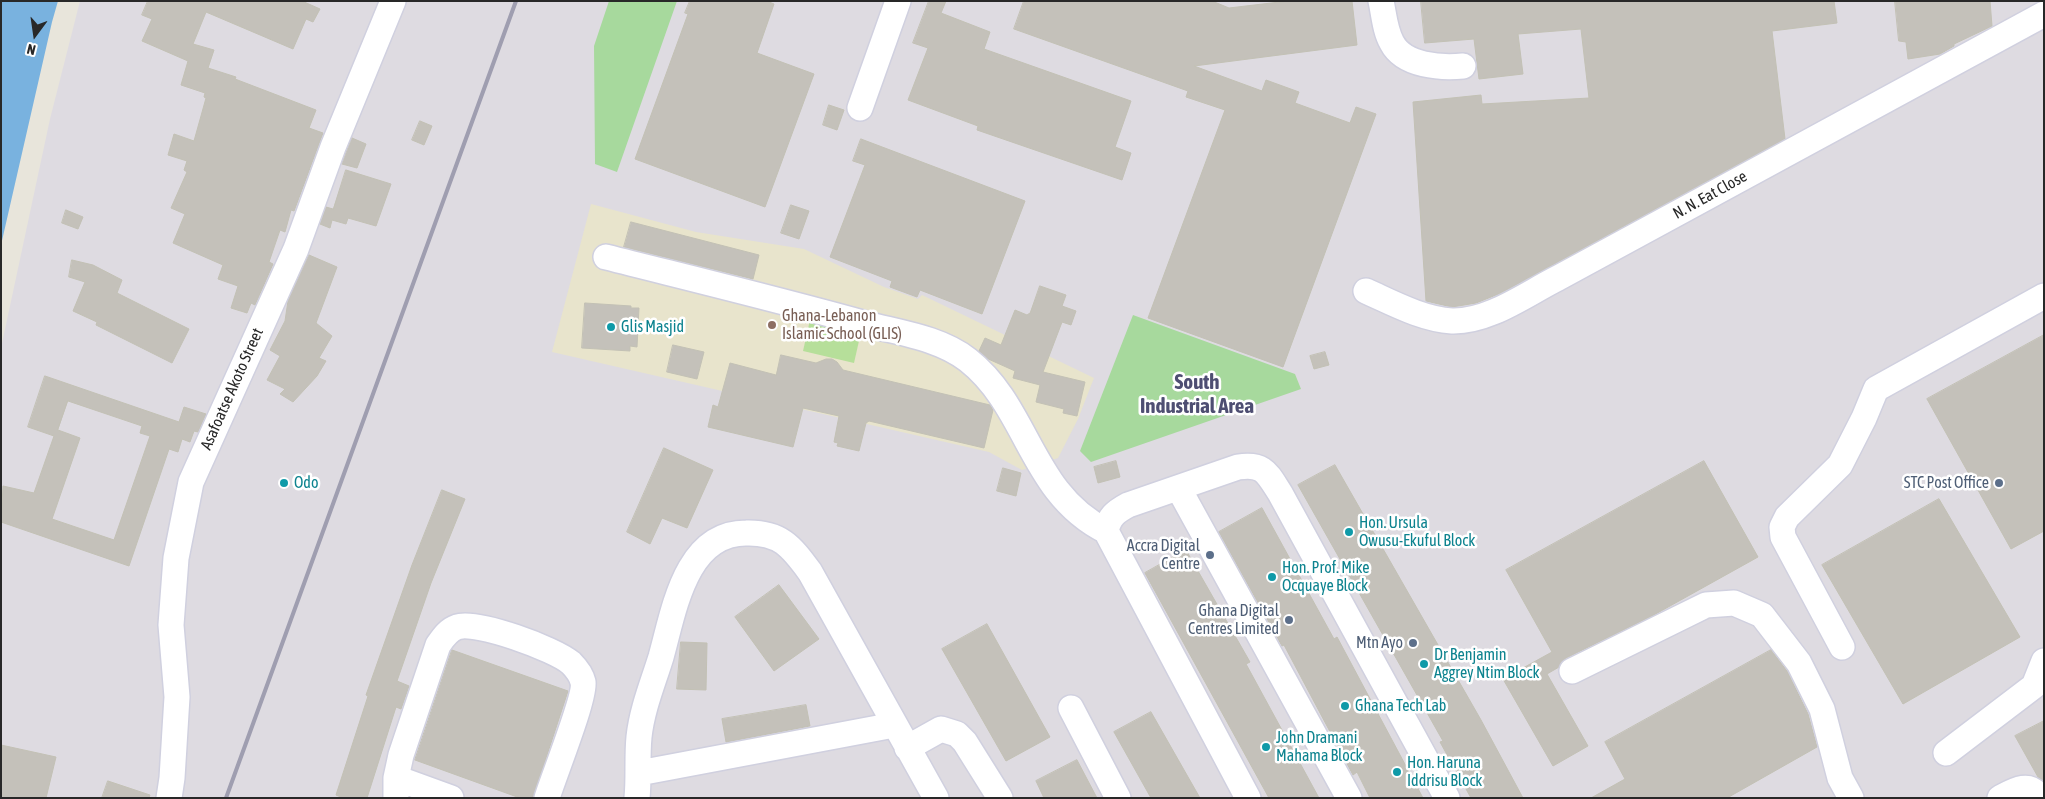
<!DOCTYPE html>
<style>
body{margin:0}
#map{position:relative;width:2045px;height:799px;overflow:hidden;background:#e8e5db;font-family:"Asap Condensed",sans-serif}
canvas{display:block}
.frame{position:absolute;inset:0;border:2px solid #282828;pointer-events:none}
.north{position:absolute;left:10px;top:10px;width:50px;height:50px;-webkit-text-stroke:4px #fff;paint-order:stroke;rotate:194deg;font-size:14px;font-weight:700;line-height:20px;text-align:center;color:#282828}
.north::after{content:'';display:block;margin:auto;width:18px;height:22px;background:#282828;clip-path:polygon(50% 0,100% 100%,50% 72%,0 100%)}
</style>
<div id="map">
<canvas width="2045" height="799"></canvas>
<div class="frame"></div>
<div class="north">N</div>
</div>
<script>
const g = document.querySelector('canvas').getContext('2d');
g.lineJoin = 'round';
function fill(path, color) { g.fillStyle = color; g.fill(path, 'evenodd'); }
function stroke(path, color, width, dash) { g.strokeStyle = color; g.lineWidth = width; g.lineCap = dash ? 'butt' : 'round'; g.setLineDash(dash || []); g.stroke(path); }
function label(font, color, halo, rows, align = 'center') {
  g.font = font + ' "Asap Condensed",sans-serif'; g.lineWidth = 5; g.setLineDash([]); g.textBaseline = 'middle'; g.strokeStyle = halo; g.fillStyle = color; for (const [text, x, y, turn = 0] of rows) {
    g.save(); g.translate(x, y); g.rotate((+turn || 0) * Math.PI / 180); g.textAlign = isNaN(turn) ? turn : align; if (halo) g.strokeText(text, 0, 0); g.fillText(text, 0, 0); g.restore();
  }
}
const industrial = new Path2D(`
 M80 1H2044V798H1V348L50 119Z`);
const education = new Path2D(`
 M591 204 696 232 804 249 884 287 918 299 922 295 1094 378 1078 419 1058 458 1022 470 989 452 552 352Z`);
const green = new Path2D(`
 M609 1H677L617 172 595 164 594 46Z
 M1133 315 1295 374 1301 389 1091 462 1080 451Z`);
const pitch = new Path2D(`
 M810 320 861 332 854 363 803 351Z`);
const water = new Path2D(`
 M1 1H58L52 22 1 245Z`);
const building = new Path2D(`
 M148 1H302L320 9 313 22 306 19 293 49 206 12 193 44 214 50 208 68 236 77 235 79 316 110 309 128 323 133 294 211 291 210 285 232 280 230 269 262 273 264 255 305 251 303 247 313 231 308 238 286 218 279 223 265 173 243 185 214 171 208 187 172 184 170 187 161 168 155 174 134 194 141 206 98 204 97 205 93 181 85 188 61 142 41 152 19 142 15Z
 M690 1H767L774 4 757 53 814 74 765 207 635 159 688 14 685 13Z
 M929 1H946L941 13 990 32 984 49 1131 101 1115 147 1131 153 1122 180 977 130 978 126 908 100 928 48 913 43Z
 M1024 1H1212L1229 8 1288 1H1352L1357 45 1194 66 1262 91 1266 80 1299 92 1295 103 1350 123 1356 107 1376 114 1283 367 1148 318 1225 110 1186 97 1188 91 1014 29Z
 M1421 1H1834L1837 23 1772 31 1785 139 1501 293 1476 303 1452 307 1426 301 1413 102 1481 95 1482 104 1589 98 1581 29 1518 34 1523 74 1479 79 1474 39 1425 43Z
 M1895 1H1990L1992 26 1954 44V46L1940 54 1908 59 1906 42 1899 41Z
 M829 105 844 110 837 130 823 125Z
 M420 121 432 126 424 145 412 140Z
 M352 138 366 144 357 168 342 164Z
 M861 139 1025 201 982 314 920 290 917 297 890 287 892 281 830 257 865 165 853 161Z
 M346 170 391 184 376 226 348 218 346 224 332 220 330 228 320 224 326 207 333 209Z
 M791 205 809 211 799 239 781 233Z
 M66 210 83 217 78 229 62 223Z
 M631 222 759 255 753 279 624 247Z
 M309 255 337 267 316 323 332 336 319 358 326 361 317 376 293 402 280 394 285 389 267 380 280 356 270 350 285 321 288 301Z
 M72 260 93 265 122 280 117 293 189 329 172 363 96 325 97 322 73 311 85 282 69 277Z
 M1040 286 1066 295 1062 306 1076 311 1071 325 1062 322 1043 372 1085 382 1077 416 1063 413 1064 409 1036 402 1040 385 1013 378 1015 371 986 358 979 351 985 338 1001 345 1015 310 1027 315 1030 313Z
 M585 303 631 306V308H639L637 347 630 346V351L582 348Z
 M2044 335V531L2011 549 1927 399Z
 M673 345 704 352 697 379 667 372Z
 M1325 352 1329 365 1314 369 1310 356Z
 M781 355 816 363 826 359H832L837 362 843 370 990 405 993 410 984 448 869 421 866 423 859 451 837 446 838 443 834 442 839 416 803 408 793 447 708 427 713 405 718 407 730 363 776 375Z
 M45 376 179 422 184 407 206 414 198 432 194 431 190 442 182 439 178 452 169 449 129 566 1 522 3 486 34 493 54 436 28 427ZM68 401 142 426 140 433 150 436 114 540 52 519 80 438 58 430Z
 M664 448 713 470 687 528 662 518 650 544 627 532Z
 M1116 461 1120 477 1098 483 1094 467Z
 M1704 461 1758 557 1652 616 1566 658 1559 667 1547 674 1588 746 1553 766 1503 679 1552 652 1506 570Z
 M1335 465 1481 720 1523 798H1471L1440 742 1443 741 1298 485Z
 M1003 468 1021 473 1016 496 997 491Z
 M442 490 465 499 431 583 397 681 409 686 401 709 396 707 367 798H343L336 795 368 696 366 695 412 565Z
 M1939 499 2020 637 1903 704 1822 565Z
 M1262 508 1334 639 1337 637 1423 798H1370L1357 772 1353 775 1284 645 1282 646 1219 532Z
 M1186 550 1250 662 1246 664 1319 798H1269L1145 573Z
 M779 585 819 639 774 671 735 617Z
 M987 624 1050 737 1006 761 942 649Z
 M681 642 707 643 706 690 677 689Z
 M452 650 568 691 533 798H520L415 760Z
 M1771 650 1787 671 1808 714 1817 747 1727 798H1591L1625 779 1605 742Z
 M806 705 810 726 726 742 722 719Z
 M1151 712 1200 798H1151L1114 732Z
 M2044 721V781L2038 777 2015 736Z
 M1 745 56 757 46 798H1Z
 M1077 760 1097 798H1044L1036 781Z
 M108 781 150 795 149 798H102Z`);
const minor = new Path2D(`
 M1381 1C1384 15 1385 31 1392 43 1404 66 1441 68 1463 66
 M860 108 898 1
 M606 257C693 279 780 300 866 324 900 333 940 338 968 360 1029 408 1030 493 1106 531
 M1366 291C1393 303 1422 319 1452 321 1489 322 1526 294 1558 278L2044 14
 M1179 489 1349 798
 M1842 647 1783 537 1782 527 1787 517 1840 465 1864 418 1876 389 2044 296
 M1572 671 1706 605 1734 603 1762 615 1799 663 1822 709 1840 778 1851 798
 M1071 708 1118 798
 M907 748 941 729 957 734 965 742 1000 798
 M1946 753 2034 686 2044 661
 M639 773 894 725
 M396 778 451 798
 M169 798 172 778 177 697 171 625 176 558 191 482 296 249 333 147 393 1
 M396 798V778L401 755 438 645C443 638 448 630 457 627 476 620 555 649 571 663 577 669 581 674 583 682 586 696 553 778 547 798
 M637 798C639 777 637 757 639 737 642 709 653 683 661 657 674 611 685 533 746 533 780 532 791 546 810 572L936 798
 M1248 798 1106 531C1109 517 1115 512 1128 505L1238 467C1264 463 1267 473 1280 493L1447 798
 M2000 798C2013 791 2030 780 2039 798`);
const rail = new Path2D(`
 M226 798 516 1`);
const markers = [
 [772,325,5,"#8d6e63"],
 [611,327,5,"#0f9aa8"],
 [284,483,5,"#0f9aa8"],
 [1999,483,5,"#5c6f8a"],
 [1349,532,5,"#0f9aa8"],
 [1210,555,5,"#5c6f8a"],
 [1272,577,5,"#0f9aa8"],
 [1289,620,5,"#5c6f8a"],
 [1413,643,5,"#5c6f8a"],
 [1424,664,5,"#0f9aa8"],
 [1345,706,5,"#0f9aa8"],
 [1266,747,5,"#0f9aa8"],
 [1397,772,5,"#0f9aa8"]
];
const streetNames = [
 ["N. N. Eat Close",1710,195,-29],
 ["Asafoatse Akoto Street",232,389,-66]
];
const educationNames = [
 ["Ghana-Lebanon",782,316],
 ["Islamic School (GLIS)",782,334]
];
const cultureNames = [
 ["Glis Masjid",621,327],
 ["Odo",294,483],
 ["Hon. Ursula",1359,523],
 ["Owusu-Ekuful Block",1359,541],
 ["Hon. Prof. Mike",1282,568],
 ["Ocquaye Block",1282,586],
 ["Dr Benjamin",1434,655],
 ["Aggrey Ntim Block",1434,673],
 ["Ghana Tech Lab",1355,706],
 ["John Dramani",1276,738],
 ["Mahama Block",1276,756],
 ["Hon. Haruna",1407,763],
 ["Iddrisu Block",1407,781]
];
const serviceNames = [
 ["STC Post Office",1989,483],
 ["Accra Digital",1200,546],
 ["Centre",1200,564],
 ["Ghana Digital",1279,611],
 ["Centres Limited",1279,629],
 ["Mtn Ayo",1403,643]
];
const districtNames = [
 ["South",1197,382],
 ["Industrial Area",1197,406]
];
fill(industrial, '#dedbe1');
fill(education, '#e8e4cc');
fill(green, '#a7d99d');
fill(pitch, '#b6df9a');
fill(water, '#79b2df');
fill(building, '#c4c1ba');
stroke(building, '#c3c1b5', 1);
stroke(minor, '#d0d0df', 28);
stroke(minor, '#fff', 25);
stroke(rail, '#9f9eb0', 4);
for (const [x, y, r, color] of markers) { const dot = new Path2D(); dot.arc(x, y, r, 0, 2 * Math.PI); g.fillStyle = color; g.fill(dot); stroke(dot, '#fff', 2); }
label('16px', '#282828', '#fff', streetNames);
label('16px', '#785e54', '#fff', educationNames, 'left');
label('16px', '#0d838f', '#fff', cultureNames, 'left');
label('16px', '#4e5e75', '#fff', serviceNames, 'right');
label('bold 21px', '#4e4e72', '#fff', districtNames);
</script>
